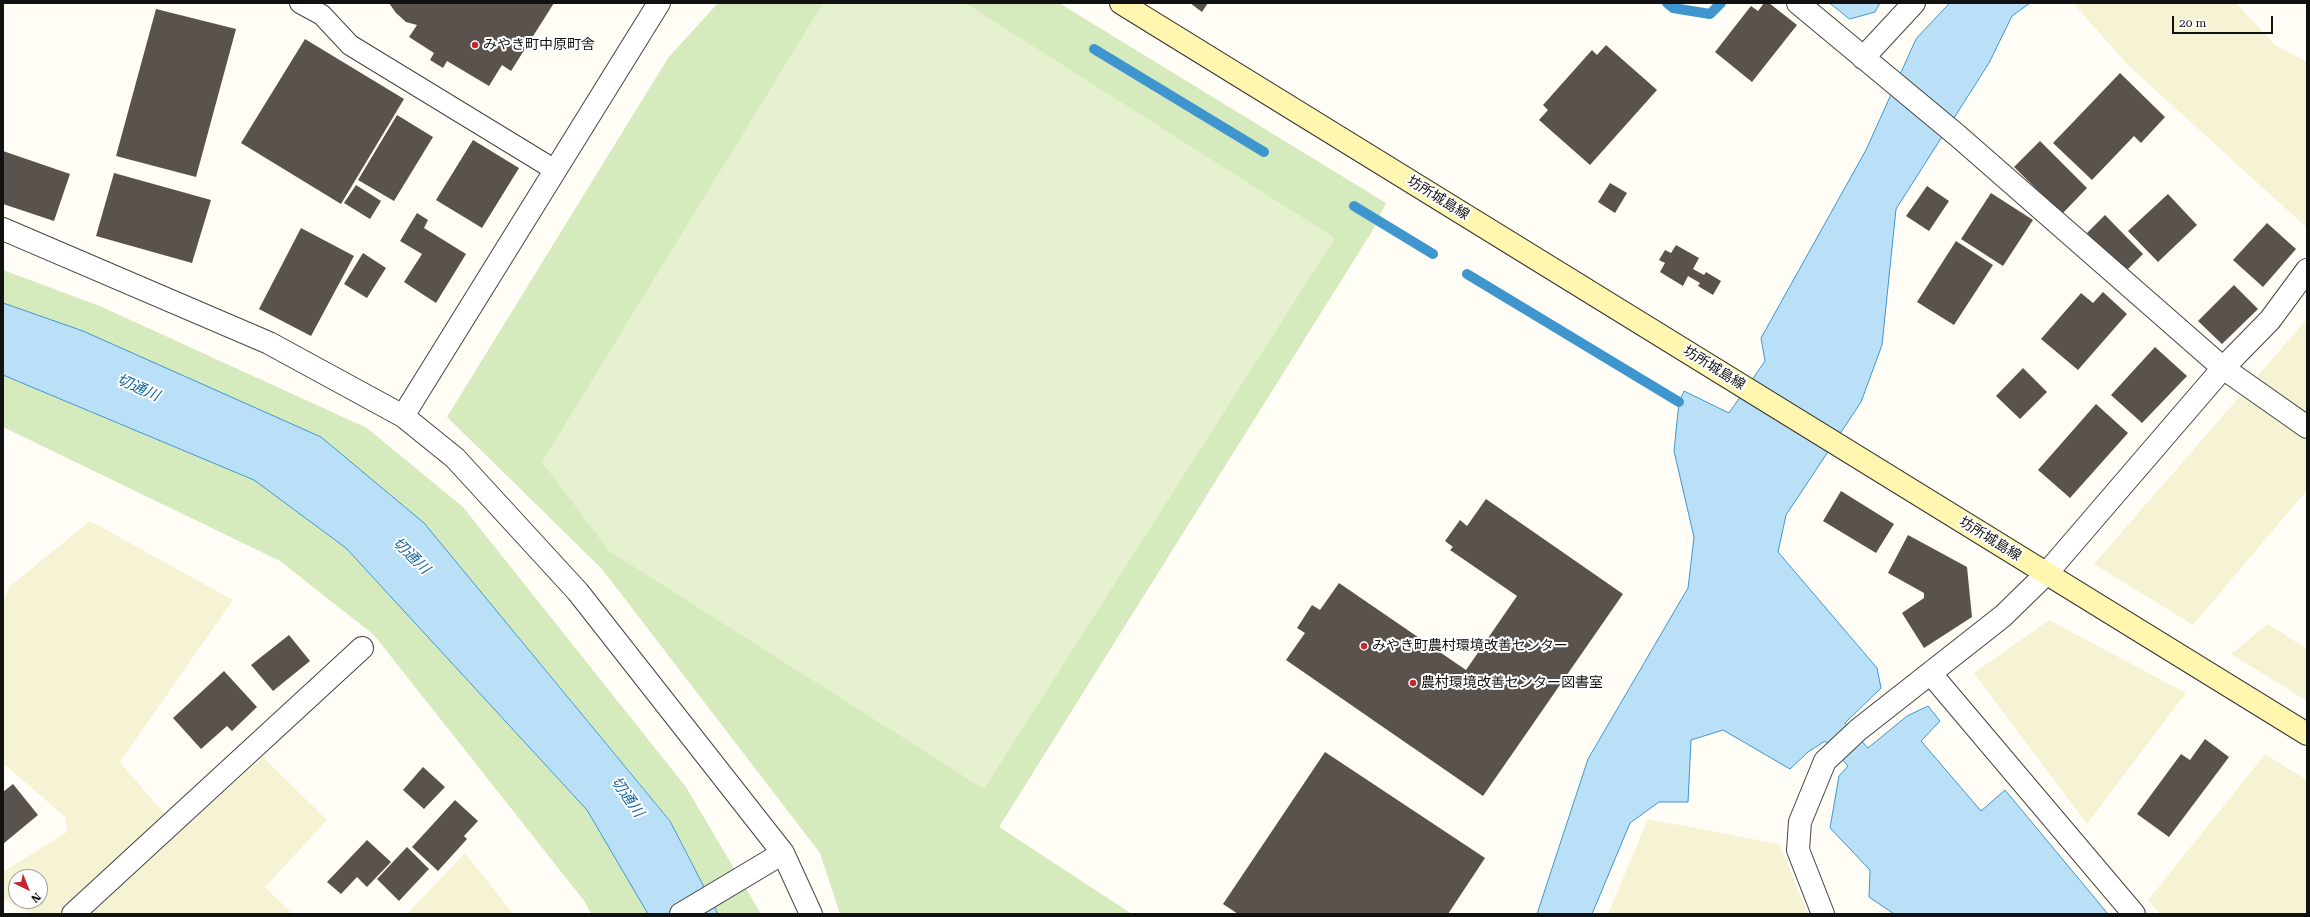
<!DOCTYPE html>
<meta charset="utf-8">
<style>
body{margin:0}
#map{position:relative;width:2310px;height:917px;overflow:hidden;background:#fffdf5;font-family:"Roboto Serif",serif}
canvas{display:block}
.frame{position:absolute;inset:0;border:4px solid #111;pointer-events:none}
.north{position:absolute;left:8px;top:869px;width:40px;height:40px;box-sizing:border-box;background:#fff;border:1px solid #a0a0a0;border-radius:50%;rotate:137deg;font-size:11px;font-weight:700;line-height:16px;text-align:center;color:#111}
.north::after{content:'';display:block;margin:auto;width:14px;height:18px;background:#c4262e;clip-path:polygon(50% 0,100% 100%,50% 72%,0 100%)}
.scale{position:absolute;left:2172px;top:16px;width:101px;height:18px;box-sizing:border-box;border:2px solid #111;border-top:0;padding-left:5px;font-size:12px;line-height:14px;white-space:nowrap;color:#111;-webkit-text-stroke:3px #fff;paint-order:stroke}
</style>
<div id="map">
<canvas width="2310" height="917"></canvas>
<div class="frame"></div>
<div class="north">N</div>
<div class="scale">20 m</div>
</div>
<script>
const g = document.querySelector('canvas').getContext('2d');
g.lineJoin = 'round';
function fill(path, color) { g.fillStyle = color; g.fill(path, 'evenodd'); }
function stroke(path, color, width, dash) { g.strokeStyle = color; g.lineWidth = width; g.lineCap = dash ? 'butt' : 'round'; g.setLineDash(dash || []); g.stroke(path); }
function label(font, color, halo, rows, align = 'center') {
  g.font = font + ' "Roboto Serif","Noto Sans JP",serif'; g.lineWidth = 4; g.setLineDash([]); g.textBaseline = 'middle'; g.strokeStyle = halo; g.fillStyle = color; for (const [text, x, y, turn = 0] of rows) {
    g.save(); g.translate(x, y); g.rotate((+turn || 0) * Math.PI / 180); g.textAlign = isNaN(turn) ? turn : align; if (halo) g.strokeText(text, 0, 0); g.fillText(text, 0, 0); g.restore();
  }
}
const farmland = new Path2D(`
 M2073 3H2236L2275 45 2307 62V228L2129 66Z
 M2307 319V490L2193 625 2094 564Z
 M90 521 233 600 120 762 180 832 263 757 327 820 265 887 293 914H31L3 899V872L67 832 65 817 3 763V603L9 587ZM16 877H40V901H16Z
 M2049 620 2186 693 2087 824 1974 673Z
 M2268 624 2307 649V701L2231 654Z
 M2265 754 2307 780V914H2160L2148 900Z
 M1648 819 1779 844 1808 914H1608Z
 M465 853 513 914H407Z`);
const green = new Path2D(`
 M718 3H1059L1386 203 1371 233 999 827 1132 914H840L820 853 602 569 447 417 668 58Z
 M3 270 102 307 367 428 463 507 686 787 761 914H718L670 820 424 523 321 437 83 331 3 303Z
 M3 375 254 480 346 548 587 810 648 914H591L585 902 374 635 280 561 3 427Z`);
const pitch = new Path2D(`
 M823 3H965L1335 238 984 789 609 551 542 462Z`);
const water = new Path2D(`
 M1830 3H1880L1875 12 1850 19Z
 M1950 3H2030L2012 16 1989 63 1896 209 1882 345 1861 402 1786 515 1778 552 1877 668 1881 688 1845 723 1868 748 1907 716 1928 706 1940 721 1921 741 1981 811 2005 790 2108 914H1894L1869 897 1870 870 1830 828 1839 776 1848 766 1825 741 1808 752 1790 769 1723 730 1691 740 1688 802H1659L1630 823 1592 914H1537L1588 759 1688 588 1694 537 1674 451 1679 402 1684 391 1729 413 1765 361 1761 338 1866 150 1916 39Z
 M3 303 83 331 321 437 424 523 670 821 718 914H648L587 810 346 548 254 480 3 375Z`);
const stream = new Path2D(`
 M1667 3 1673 8 1710 14 1721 3
 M1094 49 1264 152
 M1354 206 1433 254
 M1467 274 1679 402`);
const building = new Path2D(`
 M389 3H554L511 71 502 65 489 86 447 61 443 68 430 60 434 53 409 37 417 25 406 22 396 13Z
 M1190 3H1208L1202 12Z
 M1764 3H1769L1797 25 1752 82 1715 52 1751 6 1758 11Z
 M156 9 236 29 196 177 116 156Z
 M305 39 404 99 341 204 241 143Z
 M1606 45 1657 90 1590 165 1539 120 1548 110 1543 105 1592 50 1597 55Z
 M2120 73 2165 117 2141 143 2134 136 2092 180 2053 143Z
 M397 115 433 137 394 201 358 180Z
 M473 140 519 168 482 228 436 200Z
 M2040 141 2087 188 2062 214 2014 167Z
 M3 151 70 174 54 221 3 204Z
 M114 173 211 200 192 263 96 236Z
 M1610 183 1627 193 1615 213 1598 202Z
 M356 185 381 201 370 219 344 203Z
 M1927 186 1949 201 1929 231 1906 216Z
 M1991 193 2033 220 2003 266 1961 239Z
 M2168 194 2197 225 2158 262 2128 231Z
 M417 213 428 220 424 228 466 254 436 303 404 282 422 254 400 241Z
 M2105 215 2143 254 2125 272 2087 233Z
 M2267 223 2296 249 2263 287 2233 260Z
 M301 228 354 256 311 336 259 309Z
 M1956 241 1993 265 1954 325 1917 302Z
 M1676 245 1699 258 1693 269 1704 275 1706 272 1721 281 1713 295 1698 286 1700 283 1688 276 1683 286 1660 272 1665 263 1659 260 1665 250 1671 253Z
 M363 253 386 268 367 298 344 284Z
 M2234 285 2258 309 2222 344 2198 321Z
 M2103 292 2127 314 2078 370 2041 339 2081 293 2093 303Z
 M2155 347 2187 376 2142 423 2111 395Z
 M2023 368 2047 392 2020 419 1996 396Z
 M2096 404 2128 433 2070 498 2038 470Z
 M1841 491 1894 524 1876 553 1823 521Z
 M1486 499 1623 594 1483 796 1286 660 1305 633 1297 628 1312 605 1320 610 1339 583 1466 670 1517 596 1450 550 1453 547 1445 541 1460 520 1467 526Z
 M1908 535 1967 567 1972 617 1924 648 1902 613 1924 598V593L1888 573Z
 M289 635 310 661 273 691 251 665Z
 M224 671 257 707 232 731 227 726 201 749 173 718Z
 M2205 739 2229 757 2169 837 2137 814 2181 754 2190 760Z
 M1325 752 1485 858 1448 914H1238L1223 904Z
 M423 767 445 787 424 809 403 790Z
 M13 784 38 815 3 844V792Z
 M455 800 478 821 464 836 467 839 438 871 412 847Z
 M367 840 391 862 367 887 357 877 341 894 327 882Z
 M407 847 429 869 399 901 377 879Z`);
const service = new Path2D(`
 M300 3 322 15 350 45 555 170`);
const minor = new Path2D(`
 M1798 3 1958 136 2223 368 2307 427
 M1863 58 1914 3
 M3 229 269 343 403 416 455 458 578 592 783 853 811 914
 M403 416 659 3
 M1931 674 2134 914
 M73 914 362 648
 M681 914 783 853
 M1823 914 1798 850 1800 822 1825 761 1858 730 2003 616 2046 574 2223 368 2270 320 2307 270`);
const secondary = new Path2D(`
 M1121 3 2307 734`);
const markers = [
 [475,45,4,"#c4262e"],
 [1364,646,4,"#c4262e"],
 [1413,683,4,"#c4262e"]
];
const poiNames = [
 ["みやき町中原町舎",483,45],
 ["みやき町農村環境改善センター",1372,646],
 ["農村環境改善センター図書室",1421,683]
];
const streetNames = [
 ["坊所城島線",1438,198,32],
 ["坊所城島線",1714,368,32],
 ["坊所城島線",1990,539,32]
];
const waterNames = [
 ["切通川",138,388,24],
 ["切通川",411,556,44],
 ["切通川",627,797,55]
];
fill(farmland, '#f6f3d4');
fill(green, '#d5ebbd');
fill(pitch, '#e6f2cf');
fill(water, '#b9e0f7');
stroke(water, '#3f96cf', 1);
stroke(stream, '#3f96cf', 10);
fill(building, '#5a524d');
stroke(service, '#444', 22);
stroke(minor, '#444', 24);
stroke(secondary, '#333', 24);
stroke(service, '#fff', 20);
stroke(minor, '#fff', 22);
stroke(secondary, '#fff6b0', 22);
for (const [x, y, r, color] of markers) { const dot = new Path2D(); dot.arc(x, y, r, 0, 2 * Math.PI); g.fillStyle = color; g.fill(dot); stroke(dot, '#fff', 1.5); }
label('14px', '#111', '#fff', poiNames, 'left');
label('14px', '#111', '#fff', streetNames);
label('italic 15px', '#1768a6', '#fff', waterNames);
</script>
